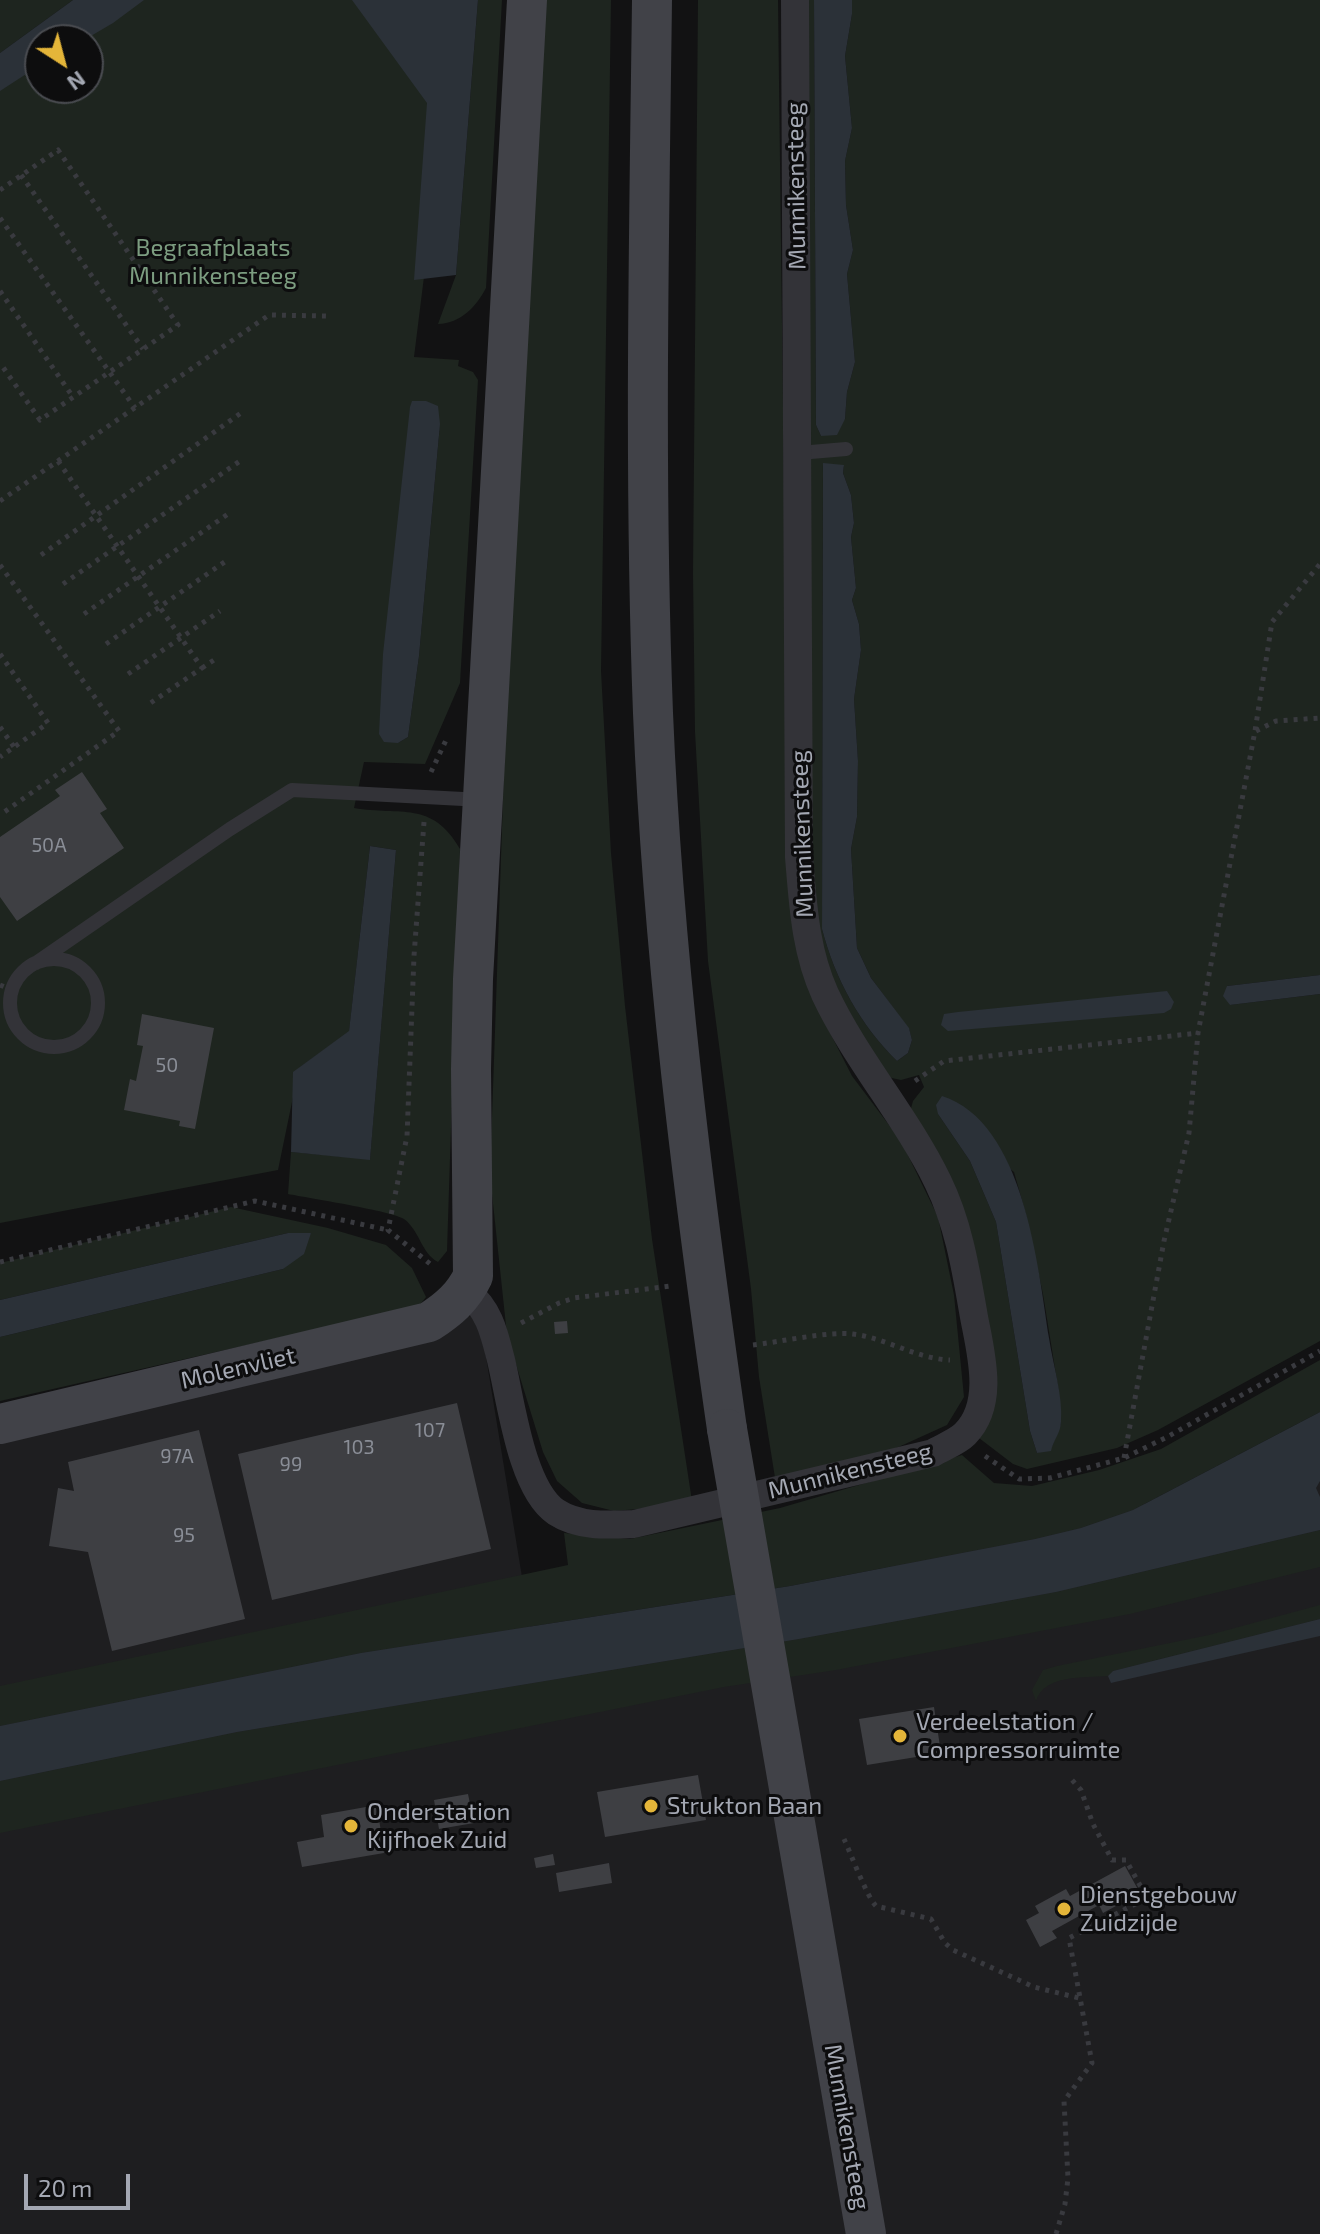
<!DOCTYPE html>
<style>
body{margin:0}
#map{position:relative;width:1320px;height:2234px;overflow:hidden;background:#121213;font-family:"Exo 2",sans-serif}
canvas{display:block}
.north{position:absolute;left:24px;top:24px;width:80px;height:80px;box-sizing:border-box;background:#0d0d0e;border:2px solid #494b50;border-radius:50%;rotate:144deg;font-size:22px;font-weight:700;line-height:32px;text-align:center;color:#a4a8b3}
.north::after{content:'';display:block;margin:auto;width:28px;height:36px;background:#e4b539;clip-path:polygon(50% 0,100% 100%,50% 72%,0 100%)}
.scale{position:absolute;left:24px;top:2174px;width:106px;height:36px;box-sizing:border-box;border:4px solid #a4a8b3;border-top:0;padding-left:10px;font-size:24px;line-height:28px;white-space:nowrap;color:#a4a8b3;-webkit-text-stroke:6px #0d0d0e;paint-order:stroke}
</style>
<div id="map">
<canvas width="1320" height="2234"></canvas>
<div class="north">N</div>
<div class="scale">20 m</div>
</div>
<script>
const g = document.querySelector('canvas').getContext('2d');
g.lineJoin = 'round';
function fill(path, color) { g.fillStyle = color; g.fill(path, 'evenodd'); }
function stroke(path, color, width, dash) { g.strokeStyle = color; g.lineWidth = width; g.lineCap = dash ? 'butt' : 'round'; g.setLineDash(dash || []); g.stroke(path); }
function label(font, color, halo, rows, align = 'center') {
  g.font = font + ' "Exo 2",sans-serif'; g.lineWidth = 6; g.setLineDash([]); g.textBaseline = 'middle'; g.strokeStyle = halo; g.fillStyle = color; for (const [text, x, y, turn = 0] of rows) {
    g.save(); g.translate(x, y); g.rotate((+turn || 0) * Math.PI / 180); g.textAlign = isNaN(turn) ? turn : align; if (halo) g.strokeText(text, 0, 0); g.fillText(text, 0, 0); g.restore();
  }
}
const built = new Path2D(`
 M479 1314 531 1632 414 1683 1320 1461V2234H0V1430Z`);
const green = new Path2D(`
 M0 0H73L0 53Z
 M117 0H375L447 92 414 357 459 360 458 366 473 372 478 380 460 683 425 764 364 762 354 808C401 816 432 800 460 849L447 1251 438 1262C421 1253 420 1231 404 1219 392 1211 308 1198 288 1194L291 1152 370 1159 396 850 370 846 349 1032 299 1068 278 1170 0 1223V83L40 55V88H88V40H60ZM440 424 419 656 408 737 398 743Z
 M478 0H502L486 288C476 307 461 323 438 324L456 275Z
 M546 0H611L601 671 611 853 625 1006 652 1239 692 1501 662 1507 614 1511 582 1503 557 1481 543 1452 507 1335 490 1175 510 597Z
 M698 0H778L784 488 823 1019 852 1076 901 1141 938 1217 954 1295 964 1397 947 1425 872 1459 776 1484 759 1377 751 1289 708 961 695 732 693 573Z
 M803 0H814L816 425 821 436 845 419 847 392 855 362 847 274 853 250 846 205 845 161 852 128 845 56 852 14V0H1320V975L1227 986 1230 1005 1320 994V1341L1158 1430 1117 1448 1027 1469 1013 1464 979 1438 994 1401 910 1112 913 1101 924 1087 919 1075 901 1080 887 1077 825 975 811 891ZM823 464 844 466 843 473 851 495 854 523 851 537 856 588 852 600 859 624 861 650 854 699 858 761 857 817 851 849 857 948 871 978 909 1029 912 1040 908 1053 897 1061C860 1025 835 979 822 929ZM938 1114 1014 1172 1025 1211 1043 1294 1058 1387 1061 1424 1052 1446 1037 1453 1030 1431 996 1222 970 1161Z
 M231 1207 328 1228 386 1245 412 1268 426 1297 419 1306 0 1401V1337L283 1269 311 1233H288L0 1300V1263Z
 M1320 1360V1412L1133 1510 1081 1528 1035 1539 790 1586 361 1653 0 1726V1686L568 1565 564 1533 630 1539 780 1508 962 1455 994 1483 1032 1486 1099 1470 1161 1449Z
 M1320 1530V1567L1130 1614 836 1670 724 1687 0 1833V1781L237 1732 799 1639 1056 1592Z
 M1320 1605V1619L1113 1671 1108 1676C1085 1678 1044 1674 1036 1701L1032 1690 1043 1670 1057 1666 1209 1635Z`);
const water = new Path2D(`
 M73 0H144L113 23 84 40H40V65L0 91V53Z
 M352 0H478L456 275 414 280 427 103Z
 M814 0H852V14L845 56 852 128 845 161 846 205 853 250 847 274 855 362 847 392 845 419 837 435 821 436 816 425Z
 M412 401H426L438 406 440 424 419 656 408 737 398 743 384 742 379 734 383 654 410 407Z
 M823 463 844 465 843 473 851 495 854 523 851 537 856 588 852 600 859 624 861 650 854 699 858 761 857 817 851 849 857 948 871 978 909 1028 912 1040 908 1053 897 1061C860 1025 835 979 822 929Z
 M370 846 396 850 370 1160 291 1152 293 1072 349 1031Z
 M1320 975V994L1230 1005 1223 996 1227 986Z
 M1167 991 1174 1002 1171 1009 1164 1013 948 1031 941 1025 944 1014 958 1012Z
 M942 1096C1024 1122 1038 1266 1049 1338 1053 1365 1063 1395 1061 1422 1061 1432 1053 1441 1051 1451L1037 1453 1030 1431 996 1222 970 1161 938 1114 936 1105Z
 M288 1233H311L304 1254 283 1269 0 1337V1300Z
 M1320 1412V1481L1316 1488 1320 1497V1530L1056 1592 799 1639 237 1732 0 1781V1726L361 1653 790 1586 1035 1539 1081 1528 1133 1510Z
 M1320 1619V1636L1115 1682 1111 1683 1108 1676 1113 1671Z`);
const building = new Path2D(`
 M82 772 107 809 100 813 124 848 17 921 0 897V837L60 796 55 790Z
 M142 1014 214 1028 195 1129 179 1126 180 1121 124 1110 130 1079 136 1081 143 1046 137 1045Z
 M567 1321 568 1333 555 1334 554 1322Z
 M457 1403 491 1549 272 1600 238 1454Z
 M199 1430 245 1619 112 1651 88 1552 49 1546 58 1488 74 1491 68 1462Z
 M934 1707 941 1753 867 1765 859 1719Z
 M698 1775 706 1820 605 1837 597 1792Z
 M468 1794 474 1823 439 1829 434 1800Z
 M377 1805 384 1853 302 1867 297 1842 324 1837 321 1815Z
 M553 1854 555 1865 536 1868 534 1858Z
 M609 1863 612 1883 559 1892 556 1873Z
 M1125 1866 1140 1893 1103 1913 1099 1905 1052 1931 1057 1938 1040 1947 1026 1920 1039 1913 1035 1906 1066 1889 1070 1896Z`);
const path = new Path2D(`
 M21 175 143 349
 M0 190 58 150 178 325 40 420 0 363
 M0 218 135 408
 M0 291 73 397
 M58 461 202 668 149 704
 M0 501 269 315 328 316
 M41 555 241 413
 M0 565 119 731 0 815
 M63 584 240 461
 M84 614 228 514
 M106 644 226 561
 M0 654 48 723 0 757
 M202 668 217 658
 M128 674 220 611
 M0 727 14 747
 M1256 731 1276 721 1320 718
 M431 772 447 738
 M424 822 414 956 407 1136 388 1230 434 1267
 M0 985 12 990
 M915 1081 944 1061 1198 1033
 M0 1262 255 1201 388 1230
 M521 1323 559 1303 574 1298 670 1286
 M753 1345C779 1342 829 1331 853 1334 886 1338 917 1359 950 1360
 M985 1456 1019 1479 1050 1478 1124 1458 1167 1437 1320 1351
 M1124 1458 1164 1241 1189 1133 1198 1033 1255 731 1272 622 1320 564
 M844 1839C851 1854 867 1897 876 1906L931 1919 945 1943 953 1950 1034 1987 1079 1998
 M1056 2234 1065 2204 1068 2178 1064 2101 1092 2063 1069 1938 1147 1898 1126 1860H1112L1093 1824 1081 1790 1072 1780`);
const lane = new Path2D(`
 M799 453 846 449
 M10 1003a44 44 0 1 1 88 0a44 44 0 1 1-88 0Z
 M36 963 230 829 292 790 482 800`);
const street = new Path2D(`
 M466 1291C489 1309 494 1332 501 1360 511 1401 521 1488 556 1512 579 1527 608 1525 634 1524L933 1453C943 1447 957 1442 965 1434 995 1404 981 1354 974 1317 966 1271 959 1225 938 1182 906 1116 856 1060 825 994 805 950 803 904 799 857L795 0`);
const secondary = new Path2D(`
 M652 0C649 238 644 476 653 713 663 953 693 1191 727 1429
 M0 1424 429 1322C449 1309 463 1297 473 1276L471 1069 473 979 527 0`);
const secondaryBridge = new Path2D(`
 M727 1429 866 2234`);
const markers = [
 [900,1736,8,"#e4b539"],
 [651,1806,8,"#e4b539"],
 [351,1826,8,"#e4b539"],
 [1064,1909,8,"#e4b539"]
];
const numberNames = [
 ["50A",49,845],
 ["50",167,1065],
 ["107",430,1430],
 ["103",359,1447],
 ["97A",177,1456],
 ["99",291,1464],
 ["95",184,1535]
];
const streetNames = [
 ["Munnikensteeg",796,186,-91],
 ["Munnikensteeg",802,834,-92],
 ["Molenvliet",238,1368,-13],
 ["Munnikensteeg",850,1471,-14],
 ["Munnikensteeg",847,2127,80]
];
const parkNames = [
 ["Begraafplaats",213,248],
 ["Munnikensteeg",213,276]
];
const poiNames = [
 ["Verdeelstation /",916,1722],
 ["Compressorruimte",916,1750],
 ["Strukton Baan",667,1806],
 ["Onderstation",367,1812],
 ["Kijfhoek Zuid",367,1840],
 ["Dienstgebouw",1080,1895],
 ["Zuidzijde",1080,1923]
];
fill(built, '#1e1e20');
fill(green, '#1e251f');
fill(water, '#2b3138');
fill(building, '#3e3f43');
stroke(path, '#393a3f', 5, [4, 6]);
stroke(lane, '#333338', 14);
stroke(street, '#333338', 28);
stroke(secondary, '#414248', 40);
stroke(secondaryBridge, '#414248', 40);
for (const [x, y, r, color] of markers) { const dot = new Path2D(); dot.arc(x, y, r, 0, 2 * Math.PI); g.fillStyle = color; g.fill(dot); stroke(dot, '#0d0d0e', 3); }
label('20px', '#8a8e97', null, numberNames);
label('24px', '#a4a8b3', '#0d0d0e', streetNames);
label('24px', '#7c9d80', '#0d0d0e', parkNames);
label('24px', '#a4a8b3', '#0d0d0e', poiNames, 'left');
</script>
